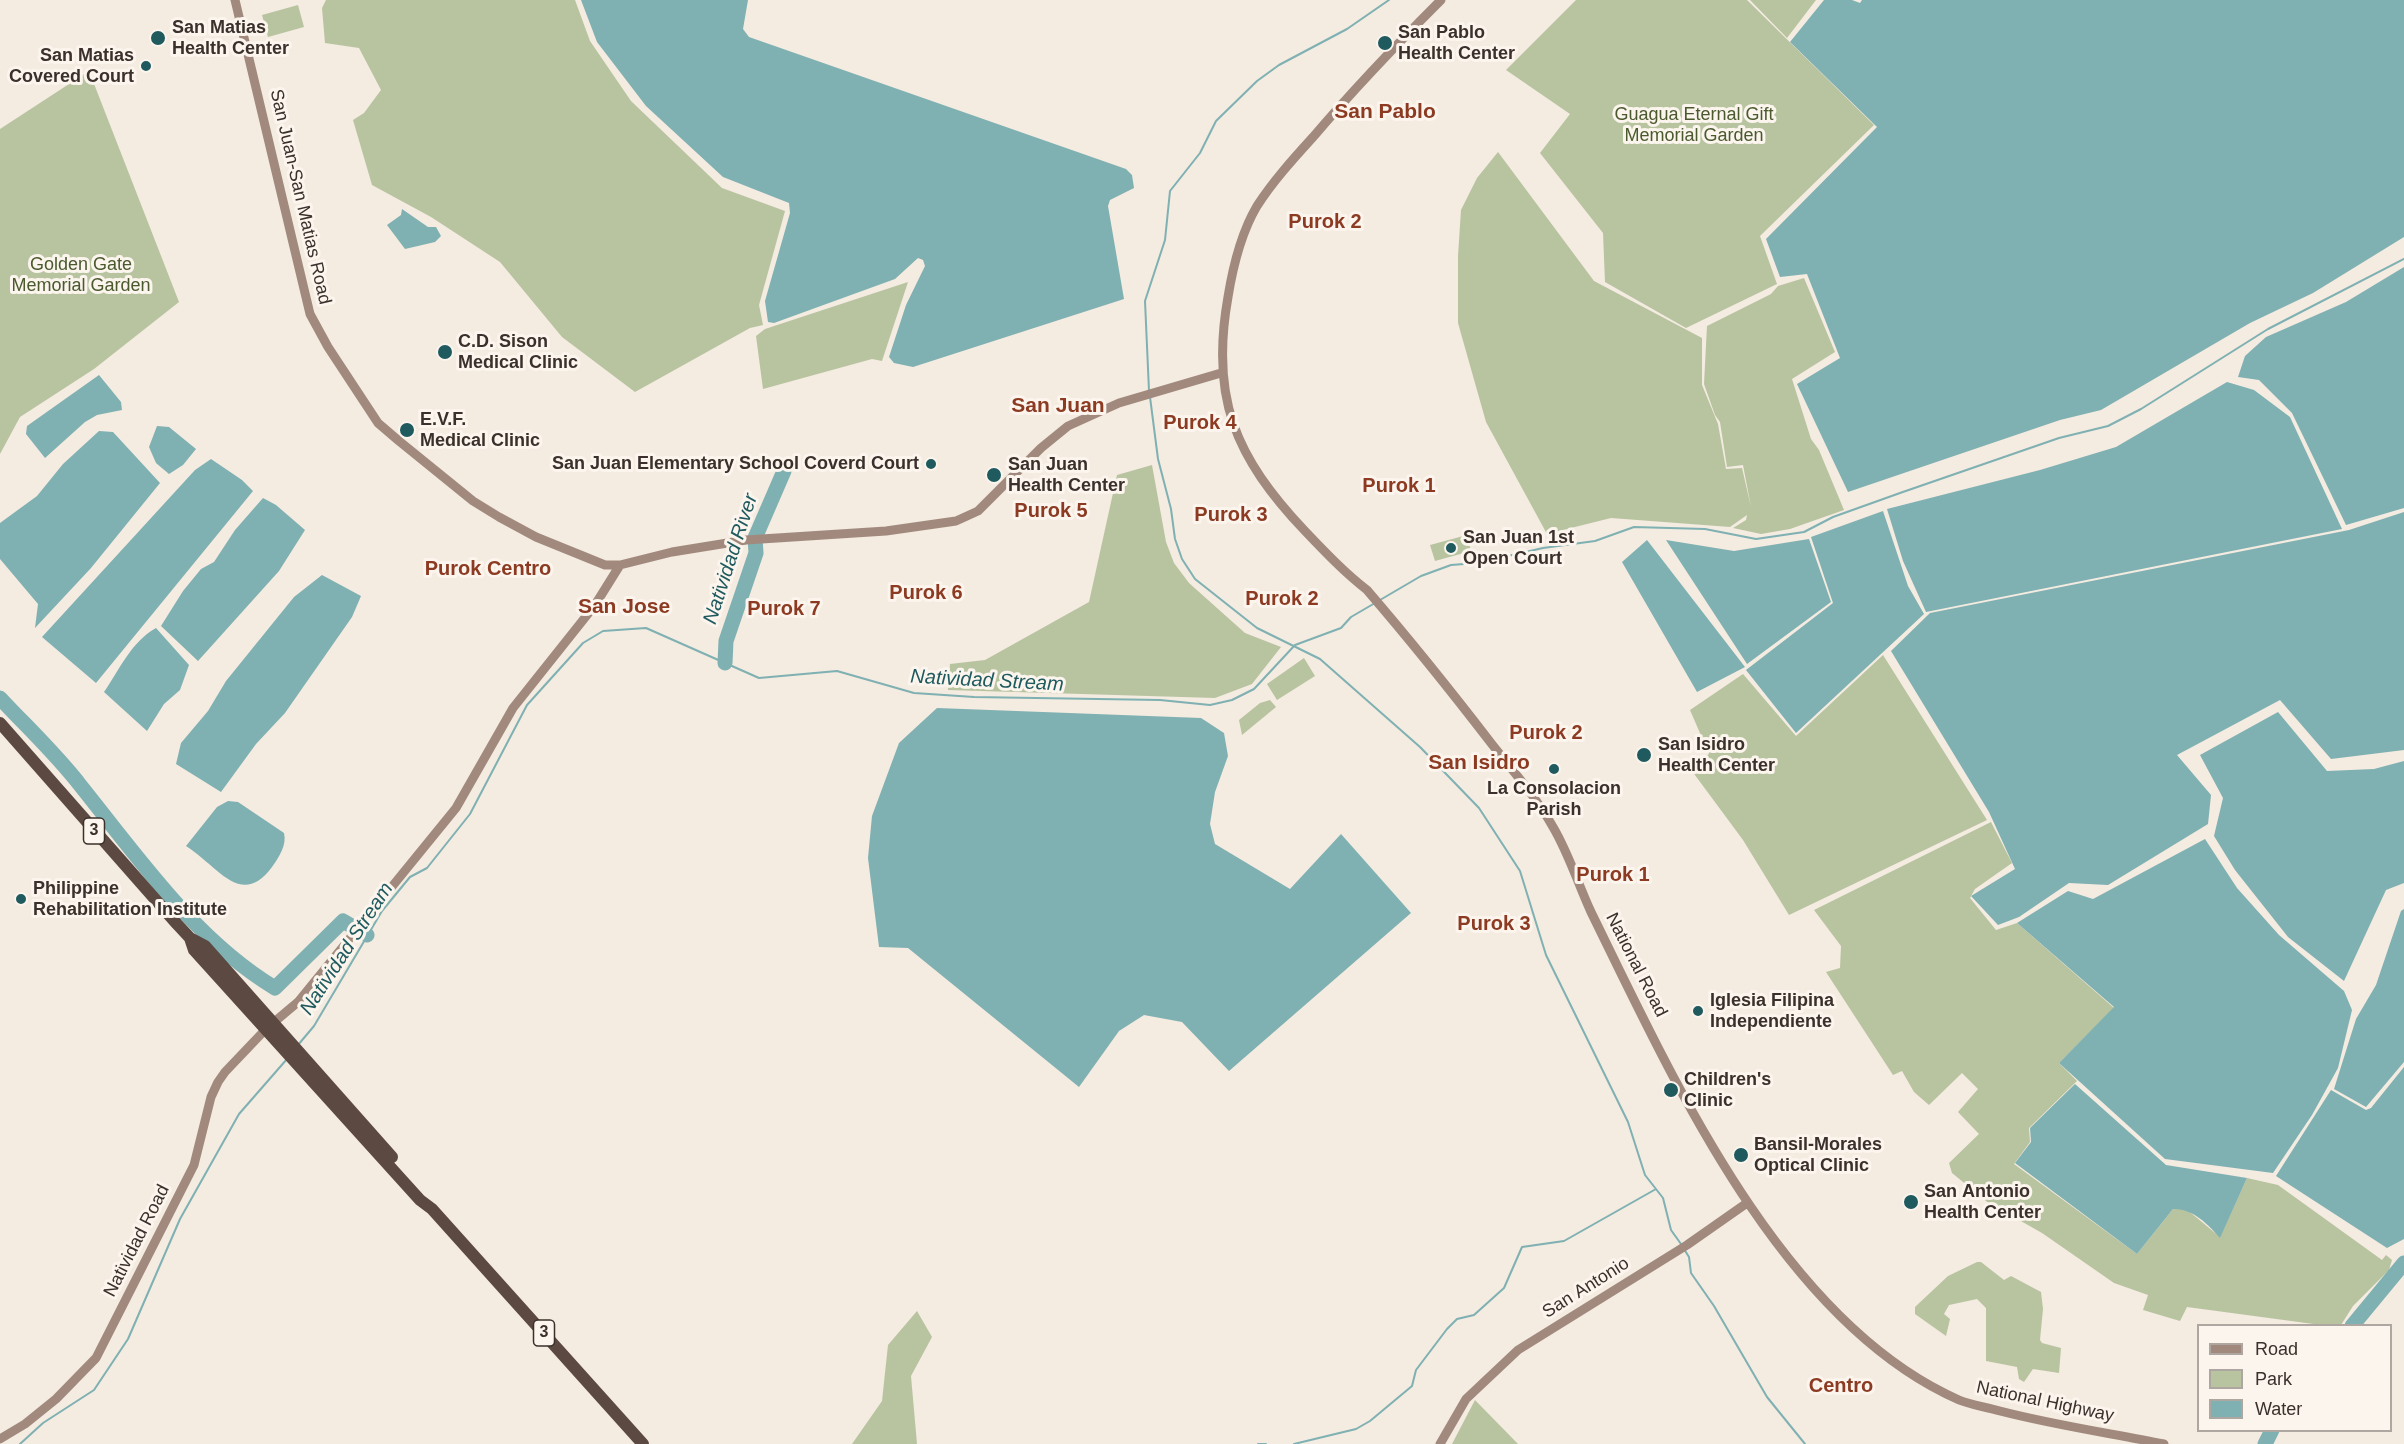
<!DOCTYPE html>
<style>
body{margin:0}
#map{position:relative;width:2404px;height:1444px;overflow:hidden;background:#f4ebe1;font-family:Arial,sans-serif}
canvas{display:block}
.legend{position:absolute;left:2197px;top:1324px;width:195px;height:108px;box-sizing:border-box;background:#fbf5ee;border:2px solid #aea6a0;margin:0;padding:8px 10px;list-style:none;font-size:18px;color:#3b302b}
.legend li{display:flex;align-items:center;gap:12px;height:30px}
.legend b{width:30px;border:2px solid #aea6a0}
</style>
<div id="map">
<canvas width="2404" height="1444"></canvas>
<ul class="legend">
<li><b style="height:8px;background:#a18a7d"></b>Road</li>
<li><b style="height:16px;background:#b8c4a0"></b>Park</li>
<li><b style="height:16px;background:#7fb0b2"></b>Water</li>
</ul>
</div>
<script>
const g = document.querySelector('canvas').getContext('2d');
g.lineJoin = 'round';
function fill(path, color) { g.fillStyle = color; g.fill(path, 'evenodd'); }
function stroke(path, color, width, dash) { g.strokeStyle = color; g.lineWidth = width; g.lineCap = dash ? 'butt' : 'round'; g.setLineDash(dash || []); g.stroke(path); }
function label(font, color, halo, rows, align = 'center') {
  g.font = font + ' Arial,sans-serif'; g.lineWidth = 6; g.setLineDash([]); g.textBaseline = 'middle'; g.strokeStyle = halo; g.fillStyle = color; for (const [text, x, y, turn = 0] of rows) {
    g.save(); g.translate(x, y); g.rotate((+turn || 0) * Math.PI / 180); g.textAlign = isNaN(turn) ? turn : align; if (halo) g.strokeText(text, 0, 0); g.fillText(text, 0, 0); g.restore();
  }
}
const green = new Path2D(`
 M326 0H575L590 41 631 101 722 188 785 211 759 305 763 325 750 328 635 392 562 337 500 262 431 217 372 185 353 120 364 113 381 90 359 48 325 43 322 8Z
 M1576 0H1747L1874 125 1760 236 1777 284 1686 328 1605 282 1603 233 1540 153 1570 114 1506 70Z
 M1750 0H1816L1787 38Z
 M298 5 304 27 268 37 262 15Z
 M89 71 179 302 94 369 20 417 0 454V129Z
 M1498 152 1594 281 1702 338V385L1718 424 1726 469 1742 468 1751 507 1743 465 1727 467 1720 422 1715 415 1704 384 1707 326 1771 294 1778 286 1804 278 1835 352 1792 379 1811 439 1819 450 1844 510 1790 529 1761 534 1733 528 1746 520 1747 515 1730 527 1611 518 1547 534 1486 422 1458 323V256L1461 210 1477 178Z
 M908 282 882 361 872 359 763 389 756 336 765 329Z
 M1152 465 1166 542 1174 563 1189 583 1245 633 1281 647 1252 684 1215 698 948 690 950 664 985 660 1089 602 1117 475Z
 M1467 535 1471 551 1435 561 1430 545Z
 M1883 655 1987 820 1789 915 1743 840 1689 767 1709 754 1690 710 1743 674 1796 736Z
 M1304 658 1315 676 1277 700 1267 684Z
 M1270 700 1276 707 1242 735 1239 720 1260 703Z
 M1991 822 2012 863 1975 889 1970 898 1996 930 2017 923 2114 1008 2059 1063 2077 1081 2029 1128 2030 1142 2014 1164 2137 1254 2173 1209 2185 1208 2220 1237 2247 1178 2278 1185 2382 1260 2386 1255 2392 1260 2389 1270 2353 1306 2341 1325H2321L2187 1307 2180 1321 2143 1310 2148 1295 2114 1283 2042 1233 2005 1212 2002 1214 1952 1173 1949 1163 1979 1134 1958 1112 1978 1089 1962 1073 1929 1105 1914 1092 1902 1071 1893 1075 1826 972 1840 968 1841 946 1814 910Z
 M1977 1262H1981L2004 1280 2011 1276 2041 1292 2043 1309 2040 1340 2042 1343 2061 1348 2059 1373 2033 1369 2024 1382 2019 1379 2017 1367 1986 1361V1308L1977 1299 1949 1305 1944 1314 1950 1319 1946 1336 1915 1314V1307L1948 1276Z
 M917 1311 932 1337 911 1376 917 1444H852L882 1401 888 1345Z
 M1475 1400 1518 1444H1452Z`);
const water = new Path2D(`
 M581 0H748L743 29 749 37 1126 169 1132 175 1134 188 1110 200 1108 206 1124 299 913 367 894 363 889 357 906 305 925 266 923 260 918 258 895 279 774 323 768 322 765 301 790 213 789 203 723 177 646 106 597 42Z
 M1824 0H1852L1860 3 1862 0H2404V237L2313 293 2250 323 2101 410 2060 420 1848 492 1797 384 1840 358 1807 274 1780 277 1766 239 1877 127 1790 42Z
 M402 209 428 227H436L441 236 435 242 405 249 387 225 401 215Z
 M2404 267V508L2346 525 2292 413 2259 380 2238 377 2245 356 2266 337 2346 302Z
 M99 375 121 402 122 410 97 415 85 422 45 458 26 434 27 426Z
 M2227 382 2254 390 2290 417 2342 529 1926 612 1903 561 1887 509 2040 470 2116 447Z
 M157 426 169 427 196 449 183 465 169 474 156 463 149 447Z
 M99 431 113 432 160 483 91 568 35 628 38 604 0 559V523L37 496 63 464Z
 M211 459 242 480 253 491 96 683 42 637 195 470Z
 M263 498 276 505 305 530 279 571 198 661 161 626 183 591 201 569 214 562 235 530Z
 M1883 511 1908 586 1924 614 1796 733 1746 670 1833 603 1811 537Z
 M2404 512V750L2331 759 2280 700 2177 755 2211 795 2208 824 2108 885 2069 883 2019 917 1998 925 1971 896 2015 869 1989 812 1891 651 1930 613 2349 530Z
 M1809 539 1831 602 1747 664 1666 540 1734 551Z
 M1647 540 1745 667 1697 692 1622 562Z
 M322 575 361 596 352 617 285 713 256 744 221 792 176 764 181 743 208 711 226 681 294 597Z
 M156 628 189 665 180 690 164 704 147 731 104 692C120 669 131 642 156 628Z
 M937 708 1201 718 1224 733 1228 756 1215 792 1210 824 1215 844 1290 889 1341 834 1411 913 1229 1071 1182 1022 1144 1015 1119 1031 1079 1087 908 948 879 947 868 858 872 816 899 743Z
 M2278 712 2327 771 2374 769 2404 761V883L2386 890 2344 981 2288 937 2235 870 2214 836 2223 798 2200 755Z
 M228 801 238 802 284 833C287 845 279 857 272 867 241 909 218 866 186 846L217 807Z
 M2205 839 2237 888 2279 935 2344 991 2352 1010 2338 1068 2312 1115 2273 1173 2165 1159 2059 1063 2114 1007 2017 923 2068 891 2093 899Z
 M2404 909V1062L2366 1107 2334 1089 2356 1019 2376 985 2401 911Z
 M2404 1067V1239L2387 1248 2276 1176 2331 1090 2366 1110 2371 1108Z
 M2075 1084 2166 1165 2247 1178 2220 1238C2208 1224 2192 1208 2173 1209L2137 1254 2015 1163 2031 1142 2030 1128Z`);
const stream = new Path2D(`
 M1149 391 1145 301 1165 240 1170 191 1200 153 1216 121 1257 81 1279 65 1347 29 1389 0
 M1150 397 1158 459 1171 509 1175 539 1182 559 1195 579 1257 628 1320 659 1420 747 1479 808 1520 871 1546 955 1628 1122 1645 1175 1663 1198 1671 1230 1681 1244
 M1380 600 1421 576 1451 565 1477 563 1543 548 1595 541 1634 527 1705 529 1756 539 1804 532 1833 517 1900 493 2059 438 2108 426 2141 409 2268 329 2404 259
 M298 1045 314 1026 382 911 410 877 427 868 470 814 527 705 583 643 603 631 646 628 759 678 837 671 914 693 974 697 1160 700 1210 705 1232 700 1254 689 1295 645 1341 628 1351 617 1375 603
 M1684 1249 1689 1257 1691 1273 1714 1306 1767 1397 1805 1444
 M20 1444 43 1423 94 1390 128 1339 180 1219 239 1114 287 1059
 M1258 1444H1266
 M1294 1444 1356 1429 1370 1421 1412 1386 1416 1370 1447 1329 1457 1319 1474 1315 1504 1288 1522 1247 1564 1241 1656 1189`);
const river = new Path2D(`
 M725 663 726 641 756 553 755 538 784 471
 M0 698C27 727 56 754 80 785 138 857 195 940 275 988L343 921 367 935
 M2352 1326 2404 1263
 M2265 1444 2272 1430`);
const secondary = new Path2D(`
 M235 0 310 314 328 347 378 423 399 441 473 501 499 517 536 537 605 565H620L672 552 746 540 886 531 956 521 978 511 1041 448 1068 426 1119 403 1221 373
 M1441 0C1397 44 1354 89 1314 136 1294 158 1273 181 1257 206 1241 233 1233 266 1228 297 1210 398 1235 457 1305 531 1325 552 1344 572 1367 590 1410 640 1451 691 1491 743 1513 771 1536 797 1553 827 1569 854 1578 884 1591 912 1672 1077 1781 1322 1959 1400 1971 1405 1987 1407 2000 1411 2054 1425 2109 1433 2164 1444
 M273 1023 298 1002 456 808 513 708 595 605 620 565
 M0 1439 25 1424 56 1399 96 1358 194 1165 211 1097 218 1082 225 1072 265 1030
 M1440 1444 1466 1399 1518 1350 1687 1245 1747 1203`);
const highway = new Path2D(`
 M0 723 177 924 190 938 205 946 392 1157
 M190 938 194 950 420 1200 432 1209 643 1444`);
const markers = [
 [158,38,8,"#1f5a5e"],
 [1385,43,8,"#1f5a5e"],
 [146,66,6,"#1f5a5e"],
 [445,352,8,"#1f5a5e"],
 [407,430,8,"#1f5a5e"],
 [931,464,6,"#1f5a5e"],
 [994,475,8,"#1f5a5e"],
 [1451,548,6,"#1f5a5e"],
 [1644,755,8,"#1f5a5e"],
 [1554,769,6,"#1f5a5e"],
 [21,899,6,"#1f5a5e"],
 [1698,1011,6,"#1f5a5e"],
 [1671,1090,8,"#1f5a5e"],
 [1741,1155,8,"#1f5a5e"],
 [1911,1202,8,"#1f5a5e"]
];
const shields = [
 [94,831,21],
 [544,1333,21]
];
const shieldNames = [
 ["3",94,831],
 ["3",544,1333]
];
const poiNames = [
 ["San Matias",172,28],
 ["Health Center",172,49],
 ["San Pablo",1398,33],
 ["Health Center",1398,54],
 ["San Matias",134,56,"right"],
 ["Covered Court",134,77,"right"],
 ["C.D. Sison",458,342],
 ["Medical Clinic",458,363],
 ["E.V.F.",420,420],
 ["Medical Clinic",420,441],
 ["San Juan Elementary School Coverd Court",919,464,"right"],
 ["San Juan",1008,465],
 ["Health Center",1008,486],
 ["San Juan 1st",1463,538],
 ["Open Court",1463,559],
 ["San Isidro",1658,745],
 ["Health Center",1658,766],
 ["La Consolacion",1554,789,"center"],
 ["Parish",1554,810,"center"],
 ["Philippine",33,889],
 ["Rehabilitation Institute",33,910],
 ["Iglesia Filipina",1710,1001],
 ["Independiente",1710,1022],
 ["Children's",1684,1080],
 ["Clinic",1684,1101],
 ["Bansil-Morales",1754,1145],
 ["Optical Clinic",1754,1166],
 ["San Antonio",1924,1192],
 ["Health Center",1924,1213]
];
const parkNames = [
 ["Guagua Eternal Gift",1694,115],
 ["Memorial Garden",1694,136],
 ["Golden Gate",81,265],
 ["Memorial Garden",81,286]
];
const streetNames = [
 ["San Juan-San Matias Road",300,197,77],
 ["National Road",1636,965,63],
 ["Natividad Road",137,1241,-63],
 ["San Antonio",1586,1288,-32],
 ["National Highway",2045,1402,12]
];
const neighbourhoodNames = [
 ["Purok 2",1325,222],
 ["Purok 4",1200,423],
 ["Purok 1",1399,486],
 ["Purok 5",1051,511],
 ["Purok 3",1231,515],
 ["Purok Centro",488,569],
 ["Purok 6",926,593],
 ["Purok 2",1282,599],
 ["Purok 7",784,609],
 ["Purok 2",1546,733],
 ["Purok 1",1613,875],
 ["Purok 3",1494,924],
 ["Centro",1841,1386]
];
const waterNames = [
 ["Natividad River",731,559,-72],
 ["Natividad Stream",987,681,3],
 ["Natividad Stream",347,949,-57]
];
const quarterNames = [
 ["San Pablo",1385,112],
 ["San Juan",1058,406],
 ["San Jose",624,607],
 ["San Isidro",1479,763]
];
fill(green, '#b8c4a0');
fill(water, '#7fb0b2');
stroke(stream, '#7fb0b2', 2);
stroke(river, '#7fb0b2', 15);
stroke(secondary, '#a18a7d', 9);
stroke(highway, '#5c4a42', 12);
for (const [x, y, r, color] of markers) { const dot = new Path2D(); dot.arc(x, y, r, 0, 2 * Math.PI); g.fillStyle = color; g.fill(dot); stroke(dot, '#fbf5ee', 2); }
for (const [x, y, w] of shields) { const box = new Path2D(); box.roundRect(x - w / 2, y - 13, w, 26, 4.5); g.fillStyle = '#fbf5ee'; g.fill(box); stroke(box, '#3b302b', 1.5); }
label('bold 16px', '#3b302b', null, shieldNames);
label('bold 18px', '#3b302b', '#fbf5ee', poiNames, 'left');
label('18px', '#4a5a2e', '#fbf5ee', parkNames);
label('18px', '#3b302b', '#fbf5ee', streetNames);
label('bold 20px', '#8c3b22', '#fbf5ee', neighbourhoodNames);
label('italic 20px', '#1f5a5e', '#fbf5ee', waterNames);
label('bold 21px', '#8c3b22', '#fbf5ee', quarterNames);
</script>
